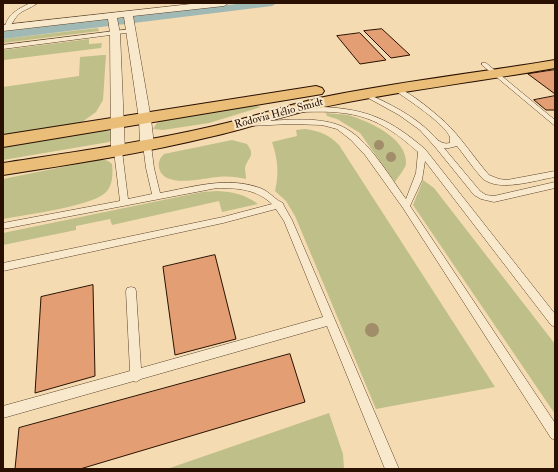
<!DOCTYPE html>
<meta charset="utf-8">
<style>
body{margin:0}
#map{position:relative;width:558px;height:472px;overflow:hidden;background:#f5dbb1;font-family:"IM FELL Double Pica",serif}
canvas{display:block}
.frame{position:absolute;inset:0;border:4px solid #291000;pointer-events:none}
</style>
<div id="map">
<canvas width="558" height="472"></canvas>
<div class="frame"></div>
</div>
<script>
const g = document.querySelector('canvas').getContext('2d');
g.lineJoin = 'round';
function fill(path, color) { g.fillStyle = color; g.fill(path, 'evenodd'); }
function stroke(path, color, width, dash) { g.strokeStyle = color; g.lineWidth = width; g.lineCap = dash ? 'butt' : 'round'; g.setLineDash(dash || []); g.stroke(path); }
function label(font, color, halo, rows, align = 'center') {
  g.font = font + ' "IM FELL Double Pica",serif'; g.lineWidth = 4; g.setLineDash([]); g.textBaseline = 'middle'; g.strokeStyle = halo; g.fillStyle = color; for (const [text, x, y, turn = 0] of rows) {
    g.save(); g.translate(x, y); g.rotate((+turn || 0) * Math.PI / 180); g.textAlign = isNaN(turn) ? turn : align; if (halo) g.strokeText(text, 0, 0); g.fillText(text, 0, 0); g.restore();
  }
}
const green = new Path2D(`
 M98 28 99 31 3 43V39Z
 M89 39V44L102 43 101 48 4 60 3 62V50Z
 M103 55H106L103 100 96 112 82 122 3 135V87L79 76 80 57Z
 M252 105 261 107 209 123 163 130 153 129 157 123 161 121Z
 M326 113C333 114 341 114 348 115 368 121 408 138 406 164 405 169 398 177 395 182L360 133 337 119 327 116Z
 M305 129C320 131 329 135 339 145L495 387 376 409 295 216 286 201 275 191C279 173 278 160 272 142L297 136 296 130Z
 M103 130 113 132V139L109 142 3 160V147Z
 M232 140 247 144C256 156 248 157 245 168 245 171 246 175 246 179 237 177 228 176 218 177 203 178 164 189 159 168 158 162 160 158 164 154Z
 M102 159 108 161 112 164C113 174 113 186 105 193 91 206 25 215 3 219V179Z
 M423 180 434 188 555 344V414L413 205Z
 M217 191C234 192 244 194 258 204L222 212 219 201 112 225 110 219 76 226V230L3 245V233L202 192Z
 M329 413 343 454 344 469H167Z`);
const canal = new Path2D(`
 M245 3H277L272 6 3 39V31Z`);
const building = new Path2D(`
 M382 29 410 55 391 58 364 31Z
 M360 33 386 60 360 64 337 36Z
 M555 70V94L528 74Z
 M555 96V110H546L534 100Z
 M215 255 236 339 175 355 163 267Z
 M93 285 95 376 35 393 41 297Z
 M290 354 305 402 80 469H15L19 428Z`);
const lane = new Path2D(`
 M31 3H38C21 14 20 8 9 29H5C5 16 20 7 31 3Z
 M131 29 133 30V32L3 49V45Z
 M482 63H486L555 120V126L482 65Z
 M394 88C404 86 436 114 445 122 460 136 475 159 489 175L499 179 507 180 555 171V177C536 180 498 193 482 178 473 168 465 156 457 146L449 148H444L480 191 486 195 494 196 555 182V188L494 202 481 199 474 195 436 148 420 130 399 115 361 94 366 93C390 104 413 115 432 134 437 140 442 145 450 143 450 141 450 139 450 137 444 123 407 99 394 90Z
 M323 107C368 109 391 120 425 149L555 314V327L551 325 425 161 422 180 410 206 555 423V440L551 438 403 208 365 155 351 140 337 129 322 125 290 124 250 126 247 124 250 122C278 121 315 115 341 126 368 138 389 176 406 199L416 173 418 152C379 117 356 110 304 112L301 110 304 108Z
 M144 143H150L151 145 154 168 160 193C193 187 227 176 260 188 269 191 275 200 283 203L284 206 292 220 399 469H385L327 326 141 379 136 382 134 381 3 418V406L130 371 126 291 127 288 131 287 135 288 136 291 141 368 323 317 284 221 276 209 223 223 3 271V263L223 217 272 204C256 189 238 188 217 188L3 229V223L120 201 114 151 118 149 122 151 128 199 152 194 146 168 143 145Z`);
const street = new Path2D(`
 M200 3H229L224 6 133 16 151 119 154 145 152 148 147 149 142 148 140 145 139 119 124 17 117 18 120 33 125 151 123 154 118 155 113 154 111 151 110 33 108 19 3 31V25Z`);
const primary = new Path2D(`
 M555 60V68C477 82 397 91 319 108 284 115 250 128 214 136 144 153 74 164 3 175V163C74 152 145 142 214 126 250 118 284 106 319 98 397 82 477 73 555 60Z
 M316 86 322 88 324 91 322 94 3 147V135Z`);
const trees = [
 [379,145,5],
 [391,157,5],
 [372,330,7]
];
const farStreetnames = [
 ["Rodovia Hélio Smidt",279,114,-15]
];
fill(green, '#bfbf89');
fill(canal, '#a0b9b5');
fill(building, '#e39f73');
stroke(building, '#291000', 1);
stroke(lane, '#5c432c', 1);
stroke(street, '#5c432c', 1);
stroke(primary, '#291000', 2);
fill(lane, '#f8e8cc');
fill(street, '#f8e8cc');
fill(primary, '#eabe78');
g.fillStyle = '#a28d6a';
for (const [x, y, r] of trees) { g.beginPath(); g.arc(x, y, r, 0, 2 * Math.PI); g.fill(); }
label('11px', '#291000', '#f8e8cc', farStreetnames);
</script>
